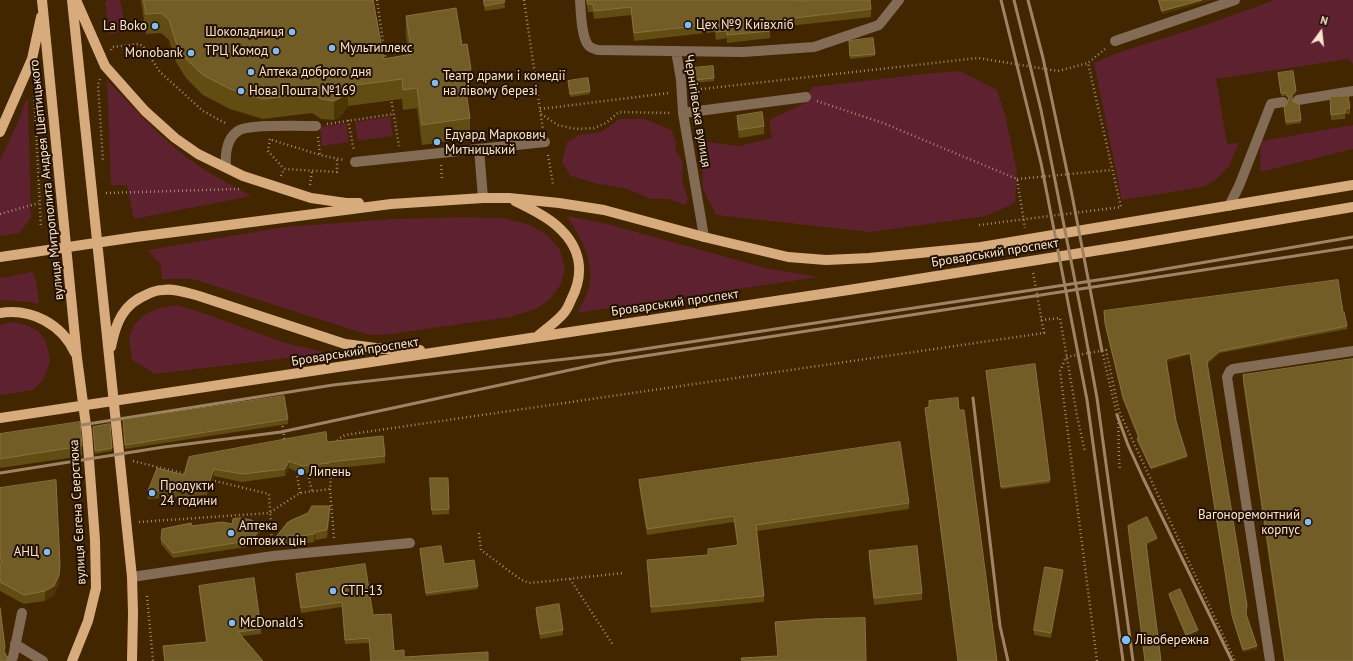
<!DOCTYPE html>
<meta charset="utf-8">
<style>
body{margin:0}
#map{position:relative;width:1353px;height:661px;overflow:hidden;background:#422600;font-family:"PT Sans",sans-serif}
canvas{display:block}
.north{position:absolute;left:1301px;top:12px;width:40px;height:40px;-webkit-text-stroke:3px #211101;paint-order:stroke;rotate:15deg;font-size:11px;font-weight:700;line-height:16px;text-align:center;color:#fce5cc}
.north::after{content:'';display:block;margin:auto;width:14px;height:18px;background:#fce5cc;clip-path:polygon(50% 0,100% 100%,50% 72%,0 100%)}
</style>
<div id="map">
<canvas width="1353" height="661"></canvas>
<div class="north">N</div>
</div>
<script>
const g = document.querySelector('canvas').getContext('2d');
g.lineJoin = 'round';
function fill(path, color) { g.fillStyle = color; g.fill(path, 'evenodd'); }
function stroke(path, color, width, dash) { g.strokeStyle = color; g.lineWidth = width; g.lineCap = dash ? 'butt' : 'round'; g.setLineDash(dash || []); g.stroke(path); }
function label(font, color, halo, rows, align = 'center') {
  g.font = font + ' "PT Sans",sans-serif'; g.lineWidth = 4; g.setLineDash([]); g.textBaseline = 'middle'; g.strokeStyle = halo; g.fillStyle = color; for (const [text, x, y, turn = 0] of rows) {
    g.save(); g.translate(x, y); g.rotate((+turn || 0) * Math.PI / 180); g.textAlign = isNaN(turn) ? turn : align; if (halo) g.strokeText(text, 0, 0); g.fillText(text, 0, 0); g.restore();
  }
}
const green = new Path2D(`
 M112 0H120L126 30 110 34 105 1Z
 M1275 0H1353V64L1348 59 1216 79 1227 144 1239 143 1229 166 1216 180 1203 187 1122 200 1094 63 1117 53 1205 25Z
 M960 71 997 90 1005 115 1017 172 1015 203 986 216 870 232 716 215 703 189 702 160 707 142 740 146 772 138 769 120 803 104 812 87 932 73Z
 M107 80C131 105 154 131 181 153 202 170 228 183 251 196L134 219 127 185H111Z
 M26 100H28L31 218 19 233 0 236V160L18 122Z
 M390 117 393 136 358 141 355 122Z
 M620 119H645L671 130 676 141 675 150 683 162 682 181 688 198 686 205 668 199H651L624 188 598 184 571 176 562 162 567 142 579 135 601 132Z
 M346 123 349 142 322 146 320 127Z
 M1353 125V149L1260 172 1261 141Z
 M567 216 607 224 766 268 818 277 577 313C580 306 585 300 587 293 598 265 581 239 567 216Z
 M461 217 504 218 530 225 548 236 560 250 565 269 561 284 551 298 538 308 510 317 384 335H369L193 279H162L161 265 148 250 284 227 393 219Z
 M32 272 36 279 39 304 30 302 0 300V278Z
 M177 305 209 315 285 343 329 353 155 374 132 360 129 337 134 325 144 315 159 308Z
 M12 322 26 325 38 331 46 341 50 361 44 379 33 390 0 395V325Z`);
const path = new Path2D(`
 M377 0 386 61
 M524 0 543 130
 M111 50 112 47 139 44 143 46 160 72 203 111 227 124
 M100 79 98 85 103 161
 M34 88 41 228
 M693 90 978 58 1058 71 1088 63 1105 49
 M391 98 399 146
 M817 101 883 123 1017 179 1025 228
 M540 109 669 93
 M541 114 558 125 575 129 594 128 606 123 619 112 671 113
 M348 120 354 151
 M327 124 394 114
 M318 137 320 155
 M270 139 268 151 284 169
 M272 140 320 155 344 160
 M548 155 553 184
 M441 165 442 179
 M281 176 284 169 337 172V159
 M1017 179 1112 170
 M310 185 312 171
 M106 193 239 189
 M0 214 39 203
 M979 225 1121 207 1088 63
 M1041 320 1060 318 1077 416 1085 452
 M1102 351 1117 415
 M1118 415C1119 433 1118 451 1120 470
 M282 422 285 443
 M335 444 340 438 345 435 1044 333 1033 272
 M133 461 186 474
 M307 470 312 491
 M211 480 269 494 272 543
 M330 489 334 538
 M300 493 297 475 301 470
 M139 522 269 513 300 493 330 489 332 467
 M479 533 481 550 520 579 529 583 540 582 623 573
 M570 579 613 645
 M147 596 153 661
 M1097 661 1060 371 1066 357 1106 350 1119 411 1235 661`);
const minor = new Path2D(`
 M580 0C581 12 581 38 589 46 592 49 595 49 598 50L743 52 814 47 879 25 899 0
 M1115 41 1235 0
 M676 51 681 80 683 113 704 237
 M1298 100 1353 91
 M683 113 806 97
 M479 149 483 198
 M355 162 545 142
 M226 167C225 154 226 139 238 131 247 124 302 126 316 126
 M1229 206 1239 186 1271 104 1283 102
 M132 577 273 556 410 543
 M15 644 43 661
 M10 661 13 657 22 613
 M1270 661 1227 377 1230 371 1233 369 1353 351`);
const major = new Path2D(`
 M42 0 77 358 87 433 95 540 96 588 88 621 72 661
 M72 0 132 577 133 613 132 661
 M76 0 105 66 145 111 175 138 198 154 243 176 311 198 346 203H359
 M0 132 32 59 41 17
 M515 201C529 208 545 215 557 226 581 247 585 273 571 300 569 305 567 310 563 314 556 322 546 329 538 336
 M0 257 136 237 391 204 483 198H509L559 203 604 210 704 237 788 257 826 260 869 258 981 247 1353 185
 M0 313C31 308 62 324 75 353
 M111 347C116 322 123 304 148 294 152 292 158 290 163 290 175 288 187 293 199 296L345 344 384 349 420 350
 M0 418 855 289 1125 246 1353 207`);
const rail = new Path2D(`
 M1001 0 1041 163 1087 400 1123 661
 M1014 0 1041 110 1082 316 1097 398 1133 661
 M1028 0 1043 58 1072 195 1102 351
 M973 398 1000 626 1008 661
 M1117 415 1128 445 1143 478 1232 661
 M69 427 333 385 611 354 1124 276 1353 237
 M0 473 164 447 281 432 612 361 1353 247`);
const wall = new Path2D(`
 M141 0H373L384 59 409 55 406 35V16L462 45 471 89 466 95 470 118V138L422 145 417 108 403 110 402 99 348 106 340 117 334 120 321 119 312 113 263 119 230 109 203 95 186 78 176 62 169 40 161 33 146 34Z
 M483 0H504L505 8 485 11Z
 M586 0H800V1L871 9V17L770 28V38L727 43V38L716 40 715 32 634 41 631 15 594 19 593 12H588Z
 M1158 0H1212L1162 14Z
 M849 44 875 54V56L850 59Z
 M693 68 714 78V81L694 83Z
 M1278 73 1296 94 1292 97V99L1301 120V123L1286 125 1284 106 1287 104 1289 100 1286 96H1281Z
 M568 81 590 91V94L570 97Z
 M1330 97 1350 108V114H1345V119L1331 120Z
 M737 116 764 126V134L739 138 737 124Z
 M1104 311 1343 312 1347 326V329L1220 353 1207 365 1246 614 1257 649 1243 652 1232 618 1190 355 1166 362 1176 421 1187 458 1151 470 1137 441V438H1138L1123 400 1105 326Z
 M986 371 1050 480V483L1001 489Z
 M1243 375 1353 661H1284L1243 383Z
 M929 401 959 410 997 661H958L925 410V408L929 407Z
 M288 419V424L125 449 123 420Z
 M93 427 112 448V451L95 454Z
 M0 434 82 446V456L0 468Z
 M327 442 385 456V463L329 469V470L302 474 289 468 285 476 242 482 214 476 207 495 148 499V491L184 475Z
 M639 480 909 503V509L757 531 764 596V602L651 613 647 560 708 555V549L737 545 734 522 647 535 639 486Z
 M430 484 449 509V514L432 515Z
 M0 488 60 574 59 584 54 595 45 601 24 604 0 591Z
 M330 514 327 538 315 540 314 542 295 545 293 543 275 546V538Z
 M192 526 261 530 253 546 173 558 161 544V539Z
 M420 549 478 586V589L426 596Z
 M869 551 922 593V600L874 605 869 559Z
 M296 574 373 615 394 651 404 657 370 661 369 643 345 644 342 607 301 613 296 579Z
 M1063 575 1051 638 1034 635V630Z
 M199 586 261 629V634L242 636 263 661H164L163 646 206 642 199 591Z
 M1169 594 1198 632 1186 637 1169 597Z
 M536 608 563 630V635L540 639 536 613Z`);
const shadedWall = new Path2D(`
 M1202 0H1212L1162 14V11Z
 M471 69V89L464 98V78Z
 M348 86V106L340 117 334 120V101Z
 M1296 91V94L1292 97V101V95Z
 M1220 351V353L1207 365V362Z
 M1190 353V355L1166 362V359Z
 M1187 456V458L1151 470V468Z
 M289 461V468L285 476V469Z
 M214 469V476L207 495V488Z
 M330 506V514L327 538V530Z
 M261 525V530L253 546V540Z
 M315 532V540L314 542V534Z
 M1157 538V540L1146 546V543Z
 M60 565V574L59 584 54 595 45 601V591Z
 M1063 570V575L1051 638V633Z
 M1198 630V632L1186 637V635Z
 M1257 646V649L1243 652V650Z`);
const building = new Path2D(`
 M144 0H373L384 59 412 54 406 16 456 8 462 45 467 44 471 69 464 78 470 118 422 125 417 88 403 90 402 79 348 86 340 98 334 101 321 99 312 93 263 99 230 89 203 75 186 59 176 42 169 20 161 13 146 14Z
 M484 0H504L505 2 485 6Z
 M587 0H800V1L810 0H870L871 9 769 21 770 31 727 35V31L716 32 715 24 634 33 631 7 594 11 593 4H588Z
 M1159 0H1202L1162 11Z
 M873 38 875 54 850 56 849 41Z
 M713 66 714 78 694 80 693 68Z
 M1293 71 1296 91 1292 95V98L1293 102 1299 104 1301 120 1286 122 1284 106 1287 104 1289 98 1286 93H1281L1278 73Z
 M588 78 590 91 570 94 568 81Z
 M1348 96 1350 108 1345 109V113L1331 115 1330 97Z
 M762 112 764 126 739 130 737 116Z
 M1338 280 1343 312H1344L1347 326 1220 351 1207 362 1247 605 1246 614 1257 646 1243 650 1232 615 1190 353 1166 359 1176 421 1187 456 1151 468 1137 438 1139 437 1123 397 1105 323 1104 311Z
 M1353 359V661H1285L1243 375Z
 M1035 364 1050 480 1001 487 986 371Z
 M284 396 288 419 125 445 123 420Z
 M958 398 959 410H964L997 661H958L925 408 929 407V401Z
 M80 422 82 446 0 459V434Z
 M110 424 112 448 95 451 93 427Z
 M326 432 327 442 383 436 385 456 329 462V463L302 466 289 461 285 469 242 474 214 469 207 488 148 491 157 468 184 475 189 457Z
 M900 442 909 503 756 525 764 596 651 607 647 560 708 555V549L738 545 734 516 647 529 639 480Z
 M430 478H448L449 509 432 510Z
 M56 480 60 565 59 575 54 586 45 591 24 595 0 582V564L2 563 0 557V488Z
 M312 506H330L327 530 315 532 314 534 295 537 293 535 275 538 288 522 294 519 308 513Z
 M1147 517 1157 538 1146 543 1161 661H1145L1131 551 1128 526Z
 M241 518 251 520 261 525 253 540 173 553 161 539 162 529 191 523 192 526 222 522 232 524 233 519Z
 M441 546 444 564 474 560 478 586 426 593 420 549Z
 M917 546 922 593 874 598 869 551Z
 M365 564 373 615 391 614 394 651 404 650V657L488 652V661H371L369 638 345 640 342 602 301 608 296 574Z
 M1045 567 1063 570 1051 633 1034 630Z
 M254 578 261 629 238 632 263 661H165L163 646 207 642 199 586Z
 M1180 589 1198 630 1186 635 1169 594Z
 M559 604 563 630 540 634 536 608Z
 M0 608 5 647 4 651 7 657V661H0Z
 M865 618 866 661H742L741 658 778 656 775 622 815 619Z`);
const markers = [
 [688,25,4,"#7fbdfa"],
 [155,26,4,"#7fbdfa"],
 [292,32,4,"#7fbdfa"],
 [332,48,4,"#7fbdfa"],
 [276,51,4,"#7fbdfa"],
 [191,53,4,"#7fbdfa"],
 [251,72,4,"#7fbdfa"],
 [435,83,4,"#7fbdfa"],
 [241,91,4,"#7fbdfa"],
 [437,142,4,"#7fbdfa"],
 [301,472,4,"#7fbdfa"],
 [152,493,4,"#7fbdfa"],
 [1308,522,4,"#7fbdfa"],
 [231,533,4,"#7fbdfa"],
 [47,552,4,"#7fbdfa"],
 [333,591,4,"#7fbdfa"],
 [232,623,4,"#7fbdfa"],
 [1126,640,5,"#7fbdfa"]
];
const poiNames = [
 ["Цех №9 Київхліб",696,25],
 ["La Boko",147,26,"right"],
 ["Шоколадниця",284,32,"right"],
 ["Мультиплекс",340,48],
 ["ТРЦ Комод",268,51,"right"],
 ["Monobank",183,53,"right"],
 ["Аптека доброго дня",259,72],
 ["Театр драми і комедії",443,76],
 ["на лівому березі",443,91],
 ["Нова Пошта №169",249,91],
 ["Едуард Маркович",445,135],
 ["Митницький",445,150],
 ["Липень",309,472],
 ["Продукти",160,486],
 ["24 години",160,501],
 ["Вагоноремонтний",1300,515,"right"],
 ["корпус",1300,530,"right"],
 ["Аптека",239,526],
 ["оптових цін",239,541],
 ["АНЦ",39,552,"right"],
 ["СТП-13",341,591],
 ["McDonald's",240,623],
 ["Лівобережна",1135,640]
];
const streetNames = [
 ["Чернігівська вулиця",697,111,81],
 ["вулиця Митрополита Андрея Шептицького",47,180,-96],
 ["Броварський проспект",995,253,-9],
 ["Броварський проспект",675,303,-8],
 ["Броварський проспект",355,352,-9],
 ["вулиця Євгена Сверстюка",78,512,-93]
];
fill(green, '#5d212f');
stroke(path, '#a38a6b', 2.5, [1, 3]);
stroke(minor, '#826c56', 10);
stroke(major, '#d7ab7b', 10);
stroke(rail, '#9e8465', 3);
fill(wall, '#614c11');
fill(shadedWall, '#4d3602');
fill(building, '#715d25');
stroke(building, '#87723f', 1);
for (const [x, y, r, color] of markers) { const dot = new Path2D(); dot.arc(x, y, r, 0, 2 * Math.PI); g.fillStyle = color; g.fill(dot); stroke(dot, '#211101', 1.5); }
label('13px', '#fce5cc', '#211101', poiNames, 'left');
label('13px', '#fce5cc', '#211101', streetNames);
</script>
